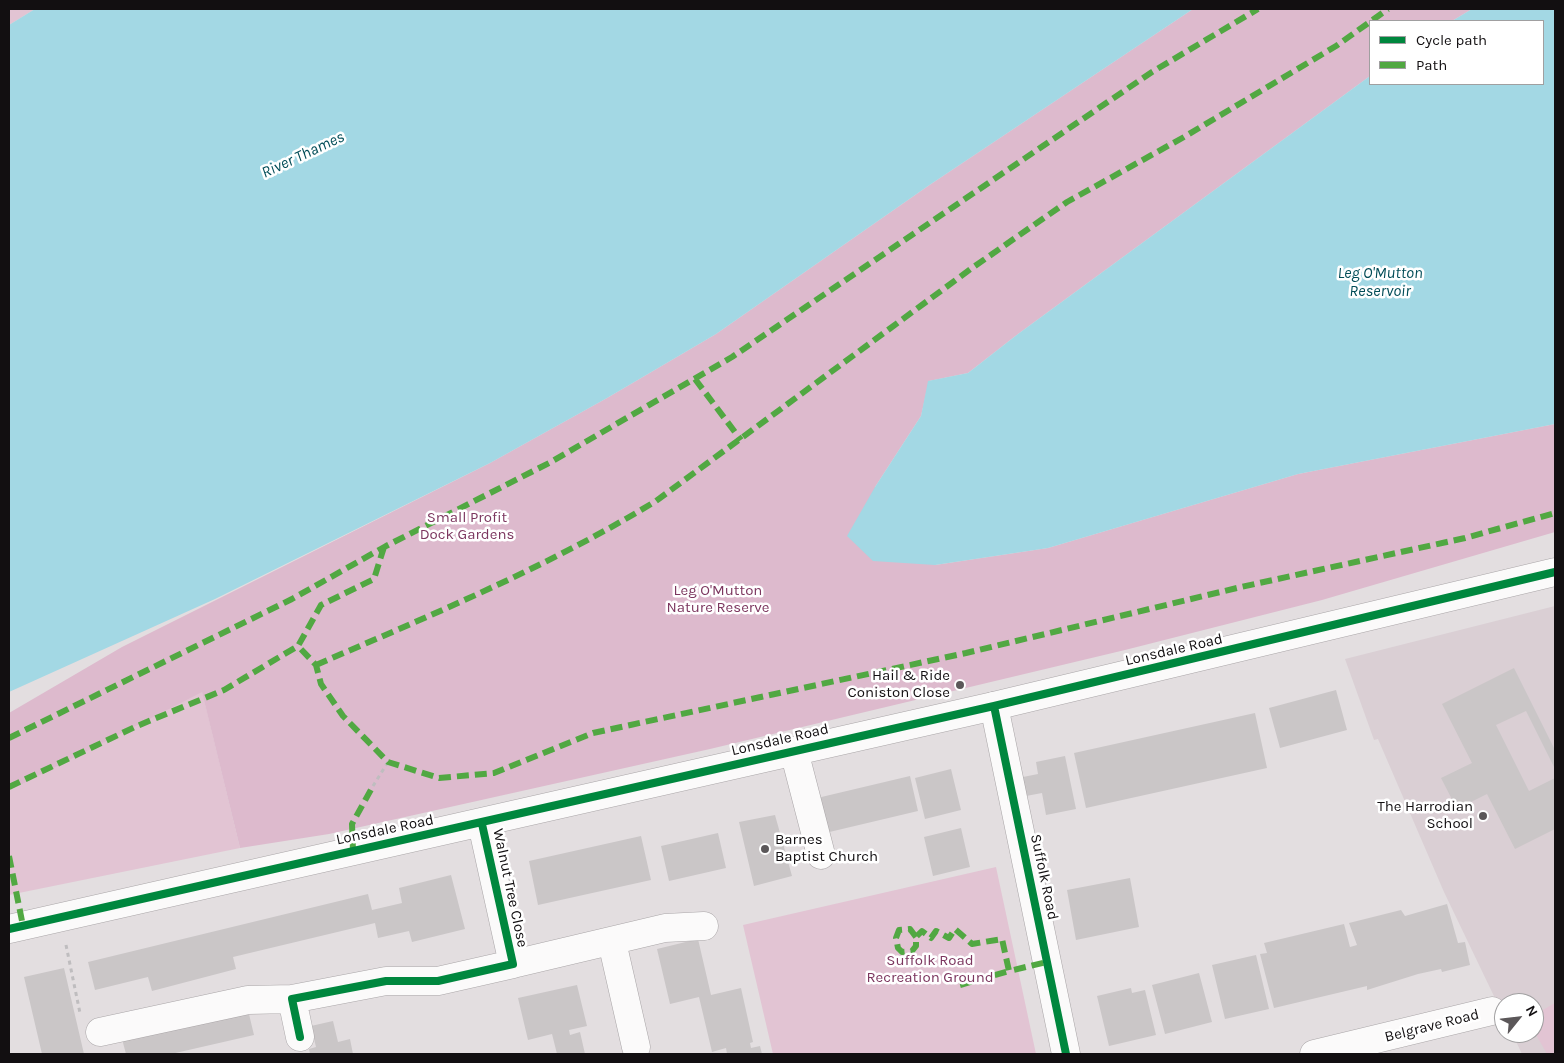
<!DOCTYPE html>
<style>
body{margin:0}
#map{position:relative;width:1564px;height:1063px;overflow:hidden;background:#e3dee0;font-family:Karla,sans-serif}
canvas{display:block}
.frame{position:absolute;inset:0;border:10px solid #120f11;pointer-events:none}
.legend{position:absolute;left:1369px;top:20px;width:175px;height:65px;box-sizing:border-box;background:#fff;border:1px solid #a09fa0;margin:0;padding:6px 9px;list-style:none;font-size:15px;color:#120f11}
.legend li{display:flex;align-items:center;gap:10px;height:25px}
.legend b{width:25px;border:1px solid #a09fa0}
.north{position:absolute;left:1494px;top:993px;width:50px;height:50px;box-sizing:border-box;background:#fff;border:1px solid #a09fa0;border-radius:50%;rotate:61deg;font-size:14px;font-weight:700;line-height:20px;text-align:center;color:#120f11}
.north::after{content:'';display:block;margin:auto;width:18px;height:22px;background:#5b5759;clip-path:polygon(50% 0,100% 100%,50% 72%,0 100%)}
</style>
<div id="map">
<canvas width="1564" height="1063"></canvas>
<div class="frame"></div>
<ul class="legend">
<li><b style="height:6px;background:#00873e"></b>Cycle path</li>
<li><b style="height:6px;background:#51a842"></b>Path</li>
</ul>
<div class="north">N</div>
</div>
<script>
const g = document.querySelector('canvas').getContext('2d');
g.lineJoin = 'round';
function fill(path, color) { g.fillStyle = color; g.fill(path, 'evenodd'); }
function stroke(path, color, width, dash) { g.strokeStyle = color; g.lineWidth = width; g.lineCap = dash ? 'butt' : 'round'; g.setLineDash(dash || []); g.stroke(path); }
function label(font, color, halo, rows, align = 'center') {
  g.font = font + ' Karla,sans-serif'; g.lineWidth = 5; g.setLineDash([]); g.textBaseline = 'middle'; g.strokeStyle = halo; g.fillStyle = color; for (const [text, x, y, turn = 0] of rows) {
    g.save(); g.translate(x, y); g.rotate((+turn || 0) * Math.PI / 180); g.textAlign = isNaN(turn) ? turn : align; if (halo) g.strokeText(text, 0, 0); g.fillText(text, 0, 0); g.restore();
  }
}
const built = new Path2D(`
 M1555 606V1054H1522L1512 1033H1534V1003H1504V1017L1444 892 1378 739 1374 740 1345 659Z`);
const green = new Path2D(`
 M9 9H35L9 25Z
 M202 691 240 848 9 895V791Z
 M996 867 1036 1054H773L743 925Z
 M1555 1003V1054H1547L1534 1031V1015Z`);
const forest = new Path2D(`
 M1193 9H1472L1452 21H1370V76L1018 334 968 373 929 381 921 416 875 487 935 565 1048 548 1298 474 1555 424V532L1322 600 1125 650 710 749 329 834 240 848 202 692 9 791V713L122 647 490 463 607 398 716 334 928 186Z`);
const water = new Path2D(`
 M35 9H1193L928 186 716 334 607 398 490 463 215 599 9 692V25Z
 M1472 9H1555V424L1298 474 1048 548 935 565 873 561 847 536 875 487 921 416 928 381 968 373 1018 334 1370 76V84H1543V21H1452Z`);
const building = new Path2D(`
 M1514 668 1555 750V769L1526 711 1496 725 1529 791 1555 778V829L1515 849 1487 794 1457 809 1441 778 1472 763 1442 704Z
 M1336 690 1347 730 1280 748 1269 708Z
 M1255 713 1267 768 1086 808 1074 753Z
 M1065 756 1076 809 1046 815 1042 793 1026 796 1023 777 1038 774 1036 762Z
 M951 769 961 810 925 819 915 778Z
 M910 776 918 811 821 834 813 799Z
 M775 815 792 876 754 886 739 822Z
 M961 828 970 867 933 876 924 837Z
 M718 833 726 868 669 881 661 846Z
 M641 836 651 880 538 905 529 861Z
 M451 875 465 929 412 942 409 931 378 938 375 923 233 957 236 969 152 991 148 977 95 990 88 962 368 894 372 910 402 903 399 888Z
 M1130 878 1139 927 1076 940 1067 890Z
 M1447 904 1458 943 1465 942 1470 965 1442 972 1441 969 1418 974 1367 990V986L1274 1008 1260 954 1267 953 1264 943 1344 924 1350 947 1357 945 1349 923 1401 910 1405 916Z
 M698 939 711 995 741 988 753 1042 750 1043 751 1048 760 1046 762 1054H727L726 1048 712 1052 699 997 670 1004 657 949Z
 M1256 955 1269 1009 1225 1019 1212 965Z
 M64 968 84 1054H42L24 977Z
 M1199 973 1212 1022 1165 1034 1152 985Z
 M577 985 587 1026 569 1030 570 1035 580 1032 585 1054H557L552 1034 528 1040 518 998Z
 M1131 988 1132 993 1145 990 1156 1035 1109 1046 1097 996Z
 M248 1010 254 1035 171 1054H126L122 1039Z
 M333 1021 338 1042 350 1039 353 1054H310L309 1049 316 1047 311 1026Z`);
const path = new Path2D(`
 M373 786 388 762
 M66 945 80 1013`);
const minor = new Path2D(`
 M794 751 821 855
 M612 942 636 1047
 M513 964 665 928 704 926
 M100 1032 248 1000 292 999
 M300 1037 292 999 386 981H438L513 964 482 824
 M1314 1054 1492 1011`);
const tertiary = new Path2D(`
 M994 706 1066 1054`);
const secondary = new Path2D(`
 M9 929 994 706 1555 572`);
const quiet = new Path2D(`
 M695 379 741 440
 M384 547 374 579 321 605 298 646 316 665 321 684 343 716 388 762 439 778 494 773 593 733 966 653 1241 587 1465 538 1555 513
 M316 665C431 615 548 567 656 501L972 268 1067 202 1184 137 1336 46 1388 9
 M9 738 292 599 386 546 549 463 732 357 1152 72 1258 9
 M9 787 137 726 224 690 298 646
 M353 851 352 824 373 786
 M9 856 23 926
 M916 937 910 929 899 930 896 938 898 948 902 952 912 951 916 946V937L922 931 931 938 936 931 949 938 955 929 972 944 1002 939 1009 971 1047 962
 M960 985 1009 971`);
const cycleway = new Path2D(`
 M994 706 1066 1054
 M9 929 994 706 1555 572
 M300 1037 292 999 386 981H438L513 964 482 824`);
const markers = [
 [960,685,5,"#5b5759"],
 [1483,816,5,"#5b5759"],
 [765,849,5,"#5b5759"]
];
const parkNames = [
 ["Small Profit",467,518],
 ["Dock Gardens",467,535],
 ["Leg O'Mutton",718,591],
 ["Nature Reserve",718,608],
 ["Suffolk Road",930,961],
 ["Recreation Ground",930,978]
];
const streetNames = [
 ["Lonsdale Road",1174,650,-13],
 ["Lonsdale Road",780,740,-13],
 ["Lonsdale Road",385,830,-12],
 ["Suffolk Road",1044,877,78],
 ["Walnut Tree Close",510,888,78],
 ["Belgrave Road",1432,1026,-14]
];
const poiNames = [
 ["Hail & Ride",950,676],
 ["Coniston Close",950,693],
 ["The Harrodian",1473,807],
 ["School",1473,824],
 ["Barnes",775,840,"left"],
 ["Baptist Church",775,857,"left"]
];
const waterNames = [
 ["River Thames",303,155,-25],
 ["Leg O'Mutton",1380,273],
 ["Reservoir",1380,291]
];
fill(built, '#dacfd4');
fill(green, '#e2c4d3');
fill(forest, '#ddbacd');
fill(water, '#a3d8e4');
fill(building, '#cac6c7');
stroke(minor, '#aaa6a8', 29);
stroke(tertiary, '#aaa6a8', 29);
stroke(secondary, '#aaa6a8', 29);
stroke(path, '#bfbdbf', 3, [4, 4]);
stroke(minor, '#fbfafa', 28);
stroke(tertiary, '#fbfafa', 28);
stroke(secondary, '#fbfafa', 28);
stroke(quiet, '#51a842', 6, [12, 6]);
stroke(cycleway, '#00873e', 8);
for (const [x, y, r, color] of markers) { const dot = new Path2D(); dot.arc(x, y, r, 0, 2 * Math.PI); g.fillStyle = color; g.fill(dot); stroke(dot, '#fff', 2); }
label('15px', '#7c365f', '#fff', parkNames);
label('15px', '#120f11', '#fff', streetNames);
label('15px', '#120f11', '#fff', poiNames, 'right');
label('italic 16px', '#014c57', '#fff', waterNames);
</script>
